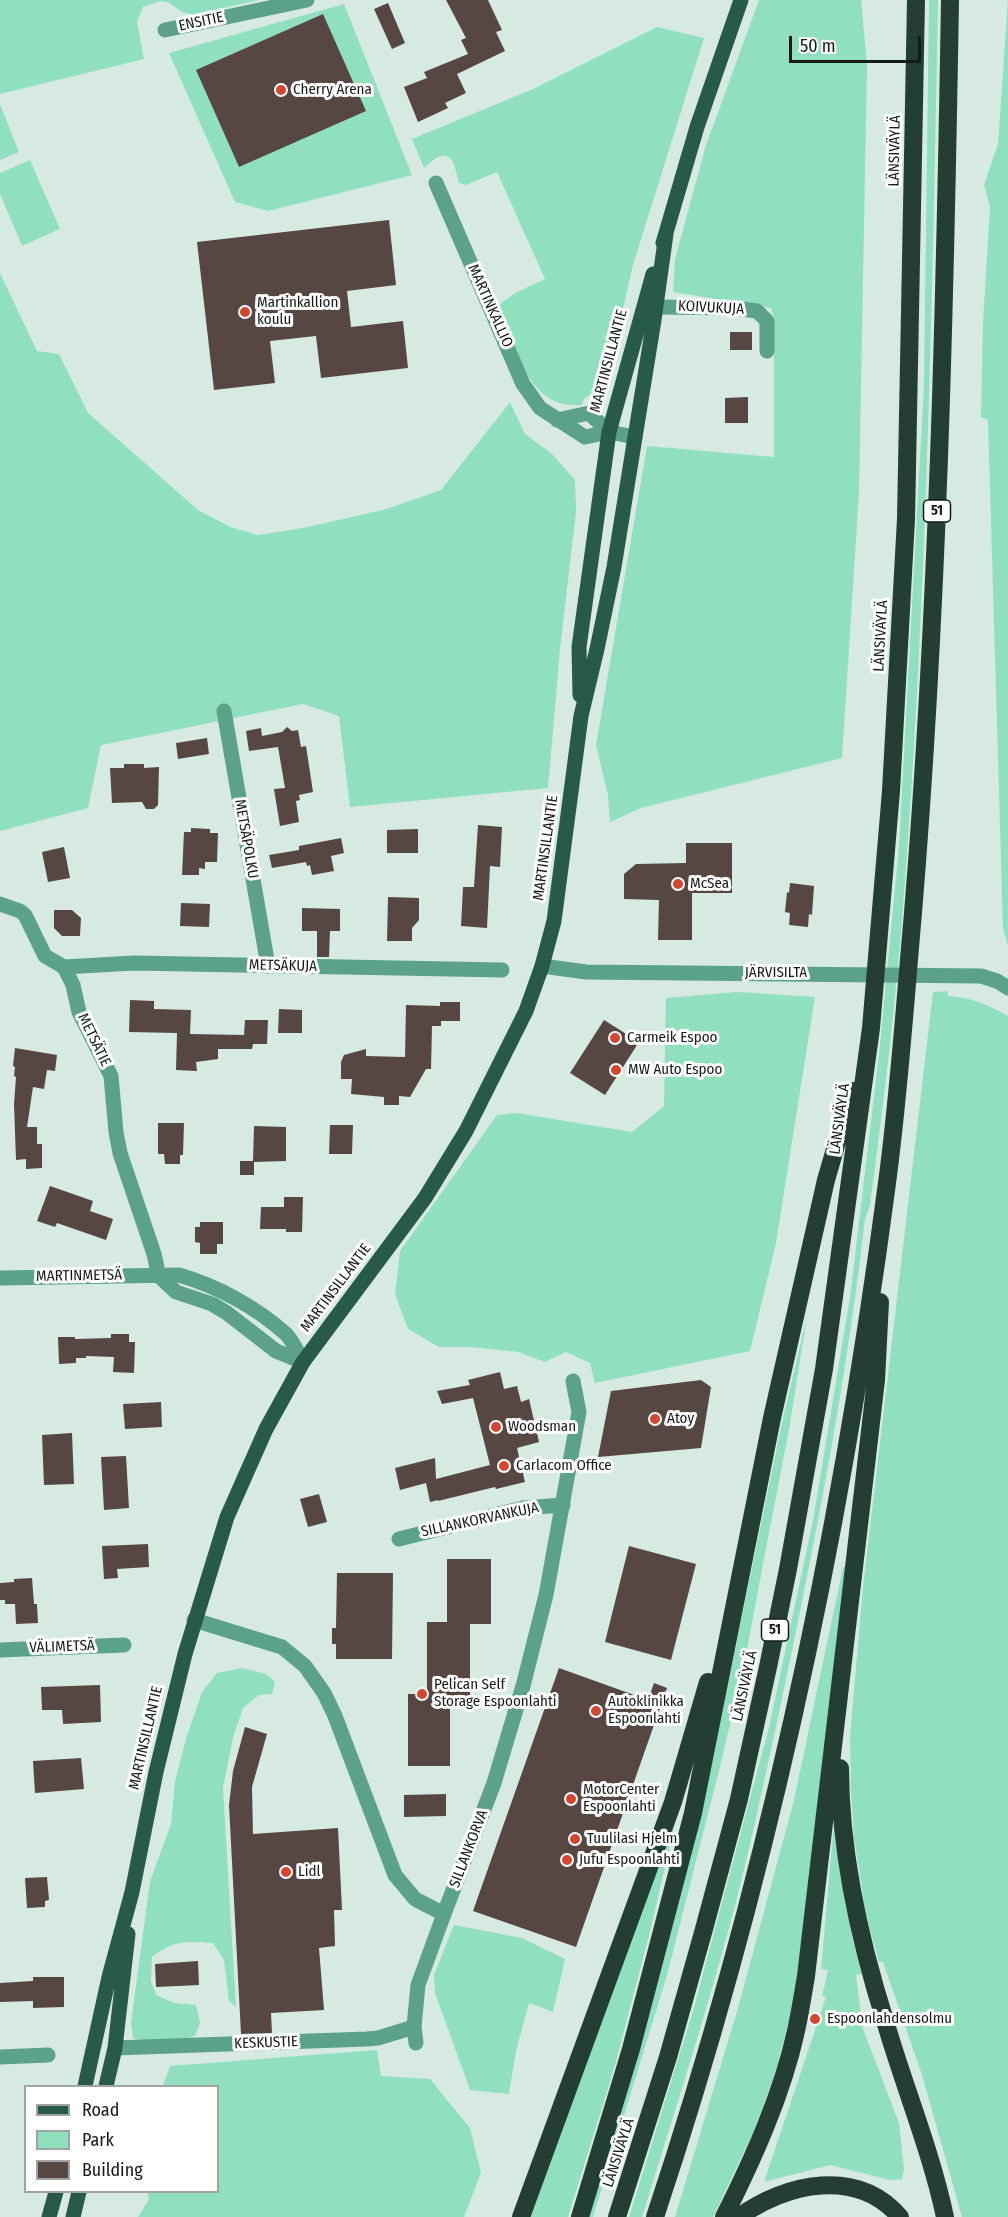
<!DOCTYPE html>
<meta charset="utf-8">
<style>
body{margin:0}
#map{position:relative;width:1008px;height:2217px;overflow:hidden;background:#d7eae1;font-family:"Fira Sans Condensed",sans-serif}
canvas{display:block}
.legend{position:absolute;left:24px;top:2085px;width:195px;height:108px;box-sizing:border-box;background:#fff;border:2px solid #a1a4a3;margin:0;padding:8px 10px;list-style:none;font-size:18px;color:#151b18}
.legend li{display:flex;align-items:center;gap:12px;height:30px}
.legend b{width:30px;border:2px solid #a1a4a3}
.scale{position:absolute;left:789px;top:36px;width:132px;height:27px;box-sizing:border-box;border:3px solid #151b18;border-top:0;padding-left:8px;font-size:18px;line-height:21px;white-space:nowrap;color:#151b18;-webkit-text-stroke:4px #fff;paint-order:stroke}
</style>
<div id="map">
<canvas width="1008" height="2217"></canvas>
<ul class="legend">
<li><b style="height:8px;background:#285a48"></b>Road</li>
<li><b style="height:16px;background:#90e0c0"></b>Park</li>
<li><b style="height:16px;background:#574743"></b>Building</li>
</ul>
<div class="scale">50 m</div>
</div>
<script>
const g = document.querySelector('canvas').getContext('2d');
g.lineJoin = 'round';
function fill(path, color) { g.fillStyle = color; g.fill(path, 'evenodd'); }
function stroke(path, color, width, dash) { g.strokeStyle = color; g.lineWidth = width; g.lineCap = dash ? 'butt' : 'round'; g.setLineDash(dash || []); g.stroke(path); }
function label(font, color, halo, rows, align = 'center') {
  g.font = font + ' "Fira Sans Condensed",sans-serif'; g.lineWidth = 6; g.setLineDash([]); g.textBaseline = 'middle'; g.strokeStyle = halo; g.fillStyle = color; for (const [text, x, y, turn = 0] of rows) {
    g.save(); g.translate(x, y); g.rotate((+turn || 0) * Math.PI / 180); g.textAlign = isNaN(turn) ? turn : align; if (halo) g.strokeText(text, 0, 0); g.fillText(text, 0, 0); g.restore();
  }
}
const green = new Path2D(`
 M0 0H259L193 15 182 12 168 2 160 1 143 7 137 22 144 59 0 94Z
 M759 0H861L867 66 859 492 842 758 641 808 610 822 608 795 596 745 647 446 774 457V318L771 308 673 292 675 259 706 145Z
 M929 0H938C932 320 926 639 899 958 891 1041 881 1123 870 1205L865 1219C848 1369 820 1517 789 1665 772 1746 755 1827 735 1906 707 2011 674 2114 642 2217H629L693 2011 769 1727 813 1520 850 1297 879 1055 899 846 924 383Z
 M1008 0V946L1003 928 988 420 981 417 983 322 990 207 984 185 998 144Z
 M344 4 412 175 268 211 235 202 169 53Z
 M657 27 704 38 633 265 608 374C603 388 598 393 584 398L582 405C530 410 518 353 500 315V304L515 293 545 279 497 172 466 185 459 183C456 174 455 148 436 158 431 161 429 165 424 168L412 139 533 89Z
 M0 104 19 152 0 160Z
 M30 160 60 229 22 246 0 194V173Z
 M0 273 37 351 59 354 88 413 198 510 230 527 258 535 303 528 387 509 441 490 510 402 525 434 552 454 575 480 576 512 560 649 548 788 350 807 339 716 303 704 101 745 88 808 0 831Z
 M948 991V996C970 997 989 1005 1008 1016V2217H962L922 2075 883 1962H879L877 1955 866 1914 854 1838 851 1791 850 1736 863 1587 933 992Z
 M738 992 815 997 776 1243 750 1351 595 1383 590 1363 566 1352 545 1362 518 1352 470 1347H439L408 1329 395 1294 400 1251 497 1115 517 1113 632 1132 664 1106 666 998Z
 M807 1317 789 1430 767 1543 745 1660 720 1767 667 1975 593 2217H587L727 1689 783 1418Z
 M843 1567 846 1568 823 1777 794 2002 775 2073 755 2129 713 2217H675L738 2008 794 1800Z
 M242 1668 266 1674 275 1682 272 1694 259 1695 243 1708 233 1738 223 1788 236 2007 229 2001 224 1960 213 1943C187 1941 173 1940 152 1957L151 1981 156 1995 174 2003 196 2005 200 2023 195 2036C177 2040 150 2046 133 2038L131 2023 150 1881 171 1824 175 1781 186 1739 202 1692 217 1673Z
 M679 1806 650 1932 614 2069 568 2217H530Z
 M834 1823C841 1874 847 1925 862 1974L856 1975 863 2029 899 2123 904 2170 902 2179 890 2180 830 2165 764 2182 826 1997 822 1996 828 1970 821 1969Z
 M454 1925 522 1938 565 1959 553 2012 529 2003 516 2051 509 2094 470 2090 435 1993 434 1975Z
 M377 2050 381 2076 430 2079 470 2128 481 2173 464 2217H138L149 2199 147 2192H218V2086H163L170 2066Z`);
const building = new Path2D(`
 M446 0H488L502 30 496 32 505 51 457 74 466 93 445 103 448 108 418 122 404 87 427 78 424 72 468 54 461 40 466 38Z
 M388 3 405 43 392 49 374 9Z
 M323 14 366 111 239 167 196 70Z
 M389 220 396 285 347 291 351 327 403 321 408 368 321 378 316 336 270 341 275 383 214 390 197 242Z
 M730 332H752V350H730Z
 M748 397V423H725V398Z
 M287 727 292 731 298 730 301 747 306 746 313 792 299 795 300 800 296 801 299 822 280 826 274 789 285 788 278 747 249 751 246 731 261 728 262 736 282 732Z
 M207 738 209 754 178 759 176 743Z
 M124 764H144V768L159 767 158 805 154 809H146L142 802 112 803 110 768H124Z
 M478 825 502 827 500 867 490 866 487 928 461 926 463 887H474Z
 M191 828 210 829V833H218L217 862H205V869L199 868V875H182L184 832H191Z
 M418 829V853H387V830Z
 M341 838 344 853 331 856 334 871 312 875 310 865 307 866 306 862 272 868 269 855 299 850V846Z
 M686 843H732V893H692V940H658L659 900 624 899V874L636 864 686 863Z
 M64 847 70 878 48 882 42 852Z
 M790 883 814 886 812 915 809 914 808 927 789 925 790 913 785 912 787 892 789 893Z
 M388 897 419 898V920L412 928V941H387Z
 M181 903 210 904 209 927 180 926Z
 M302 908 340 909V931H330L329 957H317V931H302Z
 M54 910H72L81 918 80 936H62L54 928Z
 M130 1000 154 1001V1009L191 1010 190 1034 244 1035 245 1020H268L267 1044H253L252 1049H218V1059L196 1062 197 1071 176 1070 177 1033 129 1032Z
 M440 1002H460V1021H441V1026H432L431 1069H426L410 1097 399 1096V1105H384V1097L351 1094 352 1079H341V1062L344 1055 366 1049V1056L405 1057 406 1005 440 1006Z
 M279 1009 302 1010V1033H278Z
 M604 1020 639 1042 605 1095 570 1073Z
 M15 1048 57 1055 55 1071 47 1070 44 1089 33 1087 27 1127H37V1144H42V1168L26 1169V1159L16 1160 14 1104 16 1077 14 1076 15 1067 13 1066Z
 M158 1123H184L183 1155H180V1164H165L164 1154H158Z
 M330 1125H353L352 1154H329Z
 M254 1126 286 1127V1161L254 1162V1175H240V1161H253Z
 M50 1186 93 1201 90 1211 113 1219 106 1240 57 1223 55 1227 37 1221Z
 M284 1197H303L302 1232H286V1229H260L261 1207H284Z
 M200 1222H223V1244H217V1254H200V1243L195 1242V1227H200Z
 M111 1334H129V1342H135L134 1373 113 1372 114 1357 86 1356V1358H76V1363L59 1364 58 1337H75V1339L111 1338Z
 M500 1372 504 1389 517 1386 521 1402 529 1399 539 1442 517 1448 525 1482 496 1489 495 1487 438 1501V1500L430 1502 426 1483 400 1490 395 1468 435 1458 436 1479 490 1465 473 1398 442 1404 437 1391 470 1385 468 1380Z
 M701 1380 711 1387 701 1448 598 1457 611 1391Z
 M161 1402 162 1427 125 1429 123 1404Z
 M72 1433 74 1484 44 1485 42 1435Z
 M126 1456 129 1508 104 1510 101 1457Z
 M319 1494 327 1522 308 1527 300 1499Z
 M148 1544 149 1567 117 1569 118 1578 104 1579 102 1546Z
 M629 1546 696 1564 671 1660 605 1642Z
 M447 1559H491V1624H470V1696H450V1766H408V1694H427V1622H447Z
 M337 1573H393L392 1659H336V1644H332V1628H336Z
 M32 1578 34 1604H37L38 1623 16 1624 15 1604H5V1600H0V1583L14 1582V1579Z
 M559 1668 648 1700 654 1683 667 1688 576 1947 473 1911Z
 M100 1685 101 1722 63 1724 62 1710H42L41 1687Z
 M245 1727 267 1734 252 1787 253 1834 338 1828 342 1910H334L335 1946 319 1948 324 2010 271 2013 272 2033 241 2034 229 1805 233 1771Z
 M81 1758 84 1789 35 1793 33 1761Z
 M446 1794V1816L404 1817V1795Z
 M47 1877 49 1900 45 1901V1907L27 1908 25 1878Z
 M198 1961 199 1985 156 1987 155 1964Z
 M33 1977H64V2007L33 2008V2001L0 2002V1983L33 1981Z`);
const minor = new Path2D(`
 M165 30 307 0
 M436 183 523 384 540 408 585 437 609 432 635 437
 M656 307 733 308 757 311 767 321V351
 M557 420 589 413 609 432
 M224 711 268 966
 M0 904 20 911 25 915 45 956 64 967 73 985 79 1012 111 1076 116 1132 120 1153 154 1254 159 1276
 M542 966 586 972 981 976 997 981 1008 988
 M64 967 134 963 502 970
 M159 1276 176 1292 212 1304 227 1313 276 1351 303 1362
 M0 1278 179 1275C217 1286 256 1307 286 1334 293 1341 298 1353 303 1362
 M399 1539 523 1508 563 1505
 M194 1620 282 1647 305 1666 324 1693 335 1716 395 1875 415 1899 444 1914 494 1783 523 1686 546 1595 579 1412 573 1381
 M0 1650 124 1645
 M416 2043 414 2027 418 1985 444 1914
 M115 2048 367 2039 378 2038 414 2027
 M0 2057 48 2055`);
const major = new Path2D(`
 M663 243 697 127 741 0
 M580 695 579 647 609 432 653 274
 M85 2086 109 1977 132 1892 156 1772 185 1654 227 1517 266 1429 303 1362 425 1198 466 1131 526 1011 542 966 554 921 581 716 597 649 614 567 654 320 666 234
 M106 2086 115 2048 128 1934
 M49 2217 56 2192
 M73 2217 79 2192`);
const highway = new Path2D(`
 M840 1768C840 1855 860 1942 886 2024 905 2089 931 2151 945 2217
 M521 2217 673 1802 708 1682
 M580 2217 631 2049 693 1813 772 1418 826 1180 852 1091
 M617 2217 668 2057 704 1929 739 1799 768 1667 788 1569 824 1369 871 1028 891 791 906 519 916 0
 M655 2217C767 1881 841 1534 887 1183 899 1094 905 1003 913 913 938 610 945 305 950 0
 M724 2217C753 2159 782 2095 796 2031 800 2013 803 1994 806 1976L876 1380 880 1302
 M739 2217C786 2183 857 2167 900 2217`);
const markers = [
 [281,90,6,"#d34732"],
 [245,312,6,"#d34732"],
 [678,884,6,"#d34732"],
 [615,1038,6,"#d34732"],
 [616,1070,6,"#d34732"],
 [655,1419,6,"#d34732"],
 [496,1427,6,"#d34732"],
 [504,1466,6,"#d34732"],
 [422,1694,6,"#d34732"],
 [596,1711,6,"#d34732"],
 [571,1799,6,"#d34732"],
 [575,1839,6,"#d34732"],
 [567,1860,6,"#d34732"],
 [286,1872,6,"#d34732"],
 [815,2019,6,"#d34732"]
];
const shields = [
 [937,511,27],
 [775,1630,27]
];
const shieldNames = [
 ["51",937,511],
 ["51",775,1630]
];
const streetNames = [
 ["ENSITIE",201,22,-12],
 ["LÄNSIVÄYLÄ",895,151,-89],
 ["MARTINKALLIO",490,306,66],
 ["KOIVUKUJA",711,308,3],
 ["MARTINSILLANTIE",609,361,-75],
 ["LÄNSIVÄYLÄ",881,636,-87],
 ["METSÄPOLKU",246,839,80],
 ["MARTINSILLANTIE",546,848,-82],
 ["METSÄKUJA",283,966,1],
 ["JÄRVISILTA",776,973],
 ["METSÄTIE",94,1040,64],
 ["LÄNSIVÄYLÄ",840,1119,-82],
 ["MARTINMETSÄ",79,1276,-1],
 ["MARTINSILLANTIE",336,1288,-53],
 ["SILLANKORVANKUJA",480,1520,-12],
 ["VÄLIMETSÄ",62,1647,-2],
 ["LÄNSIVÄYLÄ",745,1686,-78],
 ["MARTINSILLANTIE",146,1738,-77],
 ["SILLANKORVA",469,1849,-69],
 ["KESKUSTIE",266,2043,-2],
 ["LÄNSIVÄYLÄ",619,2153,-72]
];
const poiNames = [
 ["Cherry Arena",293,90],
 ["Martinkallion",257,303],
 ["koulu",257,320],
 ["McSea",690,884],
 ["Carmeik Espoo",627,1038],
 ["MW Auto Espoo",628,1070],
 ["Atoy",667,1419],
 ["Woodsman",508,1427],
 ["Carlacom Office",516,1466],
 ["Pelican Self",434,1685],
 ["Storage Espoonlahti",434,1702],
 ["Autoklinikka",608,1702],
 ["Espoonlahti",608,1719],
 ["MotorCenter",583,1790],
 ["Espoonlahti",583,1807],
 ["Tuulilasi Hjelm",587,1839],
 ["Jufu Espoonlahti",579,1860],
 ["Lidl",298,1872],
 ["Espoonlahdensolmu",827,2019]
];
fill(green, '#90e0c0');
fill(building, '#574743');
stroke(minor, '#5ca288', 15);
stroke(major, '#285a48', 15);
stroke(highway, '#243e34', 18);
for (const [x, y, r, color] of markers) { const dot = new Path2D(); dot.arc(x, y, r, 0, 2 * Math.PI); g.fillStyle = color; g.fill(dot); stroke(dot, '#fff', 2); }
for (const [x, y, w] of shields) { const box = new Path2D(); box.roundRect(x - w / 2, y - 11, w, 22, 4.5); g.fillStyle = '#fff'; g.fill(box); stroke(box, '#151b18', 1.5); }
label('bold 14px', '#151b18', null, shieldNames);
label('15px', '#151b18', '#fff', streetNames);
label('15px', '#151b18', '#fff', poiNames, 'left');
</script>
